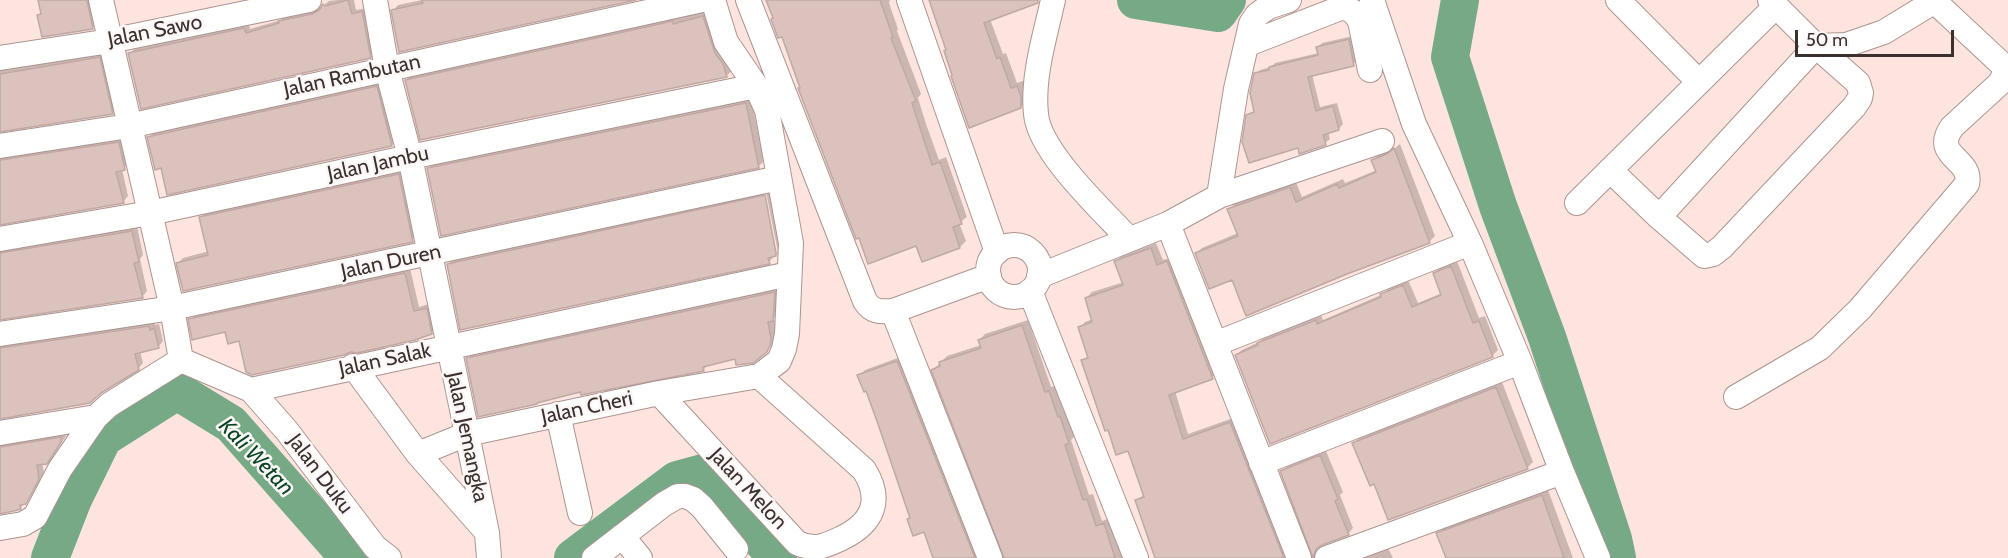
<!DOCTYPE html>
<style>
body{margin:0}
#map{position:relative;width:2008px;height:558px;overflow:hidden;background:#fee4df;font-family:Cabin,sans-serif}
canvas{display:block}
.scale{position:absolute;left:1795px;top:30px;width:159px;height:27px;box-sizing:border-box;border:3px solid #3a312f;border-top:0;padding-left:8px;font-size:18px;line-height:21px;white-space:nowrap;color:#3a312f;-webkit-text-stroke:4px #fcf7f6;paint-order:stroke}
</style>
<div id="map">
<canvas width="2008" height="558"></canvas>
<div class="scale">50 m</div>
</div>
<script>
const g = document.querySelector('canvas').getContext('2d');
g.lineJoin = 'round';
function fill(path, color) { g.fillStyle = color; g.fill(path, 'evenodd'); }
function stroke(path, color, width, dash) { g.strokeStyle = color; g.lineWidth = width; g.lineCap = dash ? 'butt' : 'round'; g.setLineDash(dash || []); g.stroke(path); }
function label(font, color, halo, rows, align = 'center') {
  g.font = font + ' Cabin,sans-serif'; g.lineWidth = 5; g.setLineDash([]); g.textBaseline = 'middle'; g.strokeStyle = halo; g.fillStyle = color; for (const [text, x, y, turn = 0] of rows) {
    g.save(); g.translate(x, y); g.rotate((+turn || 0) * Math.PI / 180); g.textAlign = isNaN(turn) ? turn : align; if (halo) g.strokeText(text, 0, 0); g.fillText(text, 0, 0); g.restore();
  }
}
const shadow = new Path2D(`
 M39 0H92L98 23 92 28 39 16 42 13Z
 M338 0H354L356 10 367 8 374 52 370 57 130 54 134 49 249 24 250 29 281 20 284 17 318 10 329 1Z
 M422 0H629L393 11 398 5Z
 M768 0H890L889 3 898 29 897 31 921 94 918 98 926 124 939 160 946 157 967 217 959 223 966 241 960 247 917 244 801 87Z
 M929 0H1039L990 19 1003 54 1006 53 1017 83 1023 81 1026 90 1027 101 1021 107 947 49Z
 M708 10 732 71 726 76 406 80 412 75Z
 M1353 36 1358 60 1353 64 1312 74 1320 107 1337 103 1343 124 1339 129 1328 132 1330 139 1325 143 1299 146 1248 116 1255 110 1256 74 1260 70 1271 67 1275 63 1319 53 1318 47 1322 43Z
 M105 53 117 108 112 113 0 130V68L3 67 4 70Z
 M382 81 397 139 392 145 162 166 149 137 154 132Z
 M751 98 764 161 759 166 428 169 434 163Z
 M124 138 130 163 122 169 128 196 123 202 0 223V154Z
 M1400 144 1435 236 1429 242 1233 278 1196 253 1202 248 1238 233 1229 210 1234 204 1296 182 1302 197 1343 179 1345 183 1377 170 1373 160 1378 155 1394 149Z
 M404 169 418 235 412 240 178 263 183 258 209 251 201 217 207 212Z
 M771 191 781 249 778 252 766 192Z
 M763 192 775 252H778L769 262 448 264 454 259Z
 M137 226 143 255 140 259 147 291 142 297 0 318V247Z
 M1156 243 1163 260 1173 257 1218 372 1212 377 1175 391 1188 434 1236 417 1292 558H1163L1137 501 1144 494 1129 449 1083 360 1089 355 1080 328 1085 322 1093 319 1086 298 1092 292 1124 282 1116 261 1122 256Z
 M1457 261 1479 318 1485 316 1498 350 1492 356 1236 355 1242 350 1259 342 1265 337 1321 315 1323 320 1381 295 1388 289 1408 280 1418 303 1442 293 1434 273 1440 268Z
 M410 268 419 307 432 303 437 327 431 333 240 339 226 330 190 320 196 314Z
 M780 287 779 313 774 318 777 332 773 344 766 351 709 364 703 370 581 391 468 359 473 353Z
 M1028 320 1051 387 1055 386 1064 412 1066 411 1075 436 1071 440 1089 495 1093 494 1102 521 1110 518 1123 558H1005L933 370 947 356 981 345 979 340 985 334Z
 M154 321 155 325 159 324 163 341 158 347 140 351 143 363 138 369 0 417V342Z
 M903 356 983 558H935L925 530 911 517 867 389 859 376 865 370Z
 M1502 382 1533 462 1527 468 1374 482 1354 443 1360 437Z
 M65 433 66 436 52 457 42 463 44 472 31 496 20 508 0 512V441Z
 M1326 451 1343 492 1340 495 1353 528 1348 534 1282 471 1288 466Z
 M1548 490 1573 558H1448L1438 534 1444 528Z
 M1388 548 1393 558H1361Z`);
const river = new Path2D(`
 M1136 0 1218 13 1227 0
 M1460 0 1450 57 1498 206 1547 337 1613 539 1617 558
 M50 558 73 499 103 438 177 391 231 424 342 550 356 558
 M573 558 677 480 699 474 778 558`);
const building = new Path2D(`
 M38 0H87L93 29 42 37 37 15 41 14Z
 M348 0 352 14 362 11 371 58 141 109 128 53 244 28 246 33 279 23 278 21 312 14 319 10 323 4 325 6Z
 M422 0H636L399 52 391 10 423 3Z
 M766 0H880L893 37 891 38 916 101 912 103 932 165 940 162 962 224 953 227 960 248 922 262 916 246 868 264 859 238 856 239 798 88H800L782 37 778 38 771 19 773 18Z
 M929 0H1038V3L984 23 997 59 1000 57 1011 88 1017 86 1021 96V108L969 128 951 76 952 75 944 51 946 50Z
 M703 16 715 53 723 64 727 77 420 140 405 80 673 21V24Z
 M1349 39 1354 66 1308 77 1316 111 1333 106 1339 130 1323 135 1326 145 1299 154 1298 148 1249 163 1242 142 1246 115 1254 112 1250 93 1254 73 1269 70V67L1318 55 1316 47Z
 M100 57 113 114 0 132V74Z
 M377 86 392 146 167 195 161 168 155 170 147 137Z
 M746 103 759 168 441 236 427 168Z
 M119 142 125 170 116 172 124 203 0 225V160Z
 M1394 148 1430 243 1347 274 1246 316 1232 280 1209 289 1195 253 1238 236 1227 209 1290 187 1296 202 1337 184 1339 188 1376 172 1371 160 1387 154Z
 M399 174 413 242 183 291 176 263 208 255 199 217Z
 M765 195 776 253V256L768 258 770 264 460 330 447 264Z
 M132 231 139 262 134 263 143 298 0 320V253Z
 M1151 248 1157 265 1167 261 1213 379 1169 395 1183 439 1230 422 1284 558H1155L1135 500 1144 497 1128 451 1116 455 1108 430 1105 431 1081 360 1088 358 1078 327 1092 322 1085 298 1123 285 1114 261Z
 M1451 266 1473 323 1479 321 1493 357 1270 444 1235 355 1258 345 1257 343 1316 320 1317 324 1381 297 1380 294 1403 285 1412 307 1441 295 1433 273Z
 M405 273 414 311 427 308 432 334 415 340 357 353 351 352 344 355 252 375 246 372 239 341 228 344 225 332 192 340 188 319Z
 M775 292 773 321 768 322 771 339 770 345 767 352 753 363 736 365 735 359 703 367 704 371 581 395 580 392 537 403V404L478 417 466 358Z
 M1022 325 1045 392 1049 391 1058 417 1060 416 1069 443 1065 445 1083 500 1087 499 1096 526 1104 523 1115 558H1004L931 370 940 366 939 362 981 348 978 340Z
 M149 326 150 330 154 328 159 348 135 354 139 370 101 393 90 403 0 419V348Z
 M897 361 975 558H933L924 532 913 536 907 519 910 518 878 424 866 391 864 392 857 375Z
 M1496 387 1528 469 1388 520 1374 484 1370 486 1352 443Z
 M61 437V442L47 464 37 465 39 479 26 504 20 505 21 509 18 510 0 514V447Z
 M1320 455 1338 499 1335 501 1349 535 1322 545 1316 549 1313 558 1280 471Z
 M1542 495 1564 558H1446L1436 533Z`);
const minor = new Path2D(`
 M101 0 172 308 181 360
 M375 0 387 69 410 157 467 434 487 533 489 558
 M748 0 865 301C872 312 880 312 893 311L989 276
 M909 0 997 252
 M1053 0C1045 36 1032 77 1036 114 1039 152 1103 211 1129 239
 M1372 0 1414 124 1470 243 1520 362 1562 472
 M1618 0 1698 81
 M1933 0 2008 70
 M1248 44 1343 7 1354 12 1360 21 1370 70
 M0 58 110 41 309 0
 M0 146 129 126 702 0
 M1610 170 1659 217 1704 256 1713 254 1722 247 1854 107 1860 98 1861 93 1858 83 1816 46 1770 0
 M1219 196 1236 89 1251 24 1257 15 1268 7 1289 0
 M1577 203 1776 6
 M1659 217 1816 46 1846 45 1884 32 1935 1
 M1168 224 1299 558
 M0 239 150 213 410 157 756 86
 M988 271a26 26 0 1 1 52 0a26 26 0 1 1-52 0Z
 M1039 276 1168 224 1219 196 1382 141
 M1030 291 1136 558
 M893 311 990 558
 M0 334 172 308 779 178
 M1215 344 1470 243
 M353 366 418 454 485 530
 M251 390 287 431 375 547 389 558
 M659 393 797 543C815 551 825 546 842 538 873 523 883 500 864 470L759 376
 M1736 397 1820 348 1860 309 1967 184C1973 158 1931 157 1952 127L2000 83 2008 67
 M558 414 580 513
 M0 433 96 417
 M418 454 467 434 659 393 759 376 779 361 784 349 787 334 791 243 767 110 756 86 726 42 713 0
 M1261 463 1520 362
 M0 528 23 524 35 517 60 469 96 417 109 405 181 360 251 390 789 274
 M622 536 640 558
 M594 558 664 504 678 496H685L693 499 702 507 736 549
 M1327 558 1562 472 1598 558`);
const streetNames = [
 ["Jalan Sawo",155,31,-11],
 ["Jalan Rambutan",352,76,-12],
 ["Jalan Jambu",378,164,-12],
 ["Jalan Duren",391,262,-12],
 ["Jalan Salak",385,360,-12],
 ["Jalan Cheri",587,408,-12],
 ["Jalan Jemangka",467,437,78],
 ["Jalan Duku",320,474,53],
 ["Jalan Melon",748,489,47]
];
const waterNames = [
 ["Kali Wetan",256,457,46]
];
fill(shadow, '#0003');
stroke(river, '#76a985', 38);
fill(building, '#dbc2bd');
stroke(building, '#c0a8a4', 1.5);
stroke(minor, '#ab948f', 26);
stroke(minor, '#fff', 24);
label('21px', '#3a312f', '#fcf7f6', streetNames);
label('italic 22px', '#044422', '#fcf7f6', waterNames);
</script>
